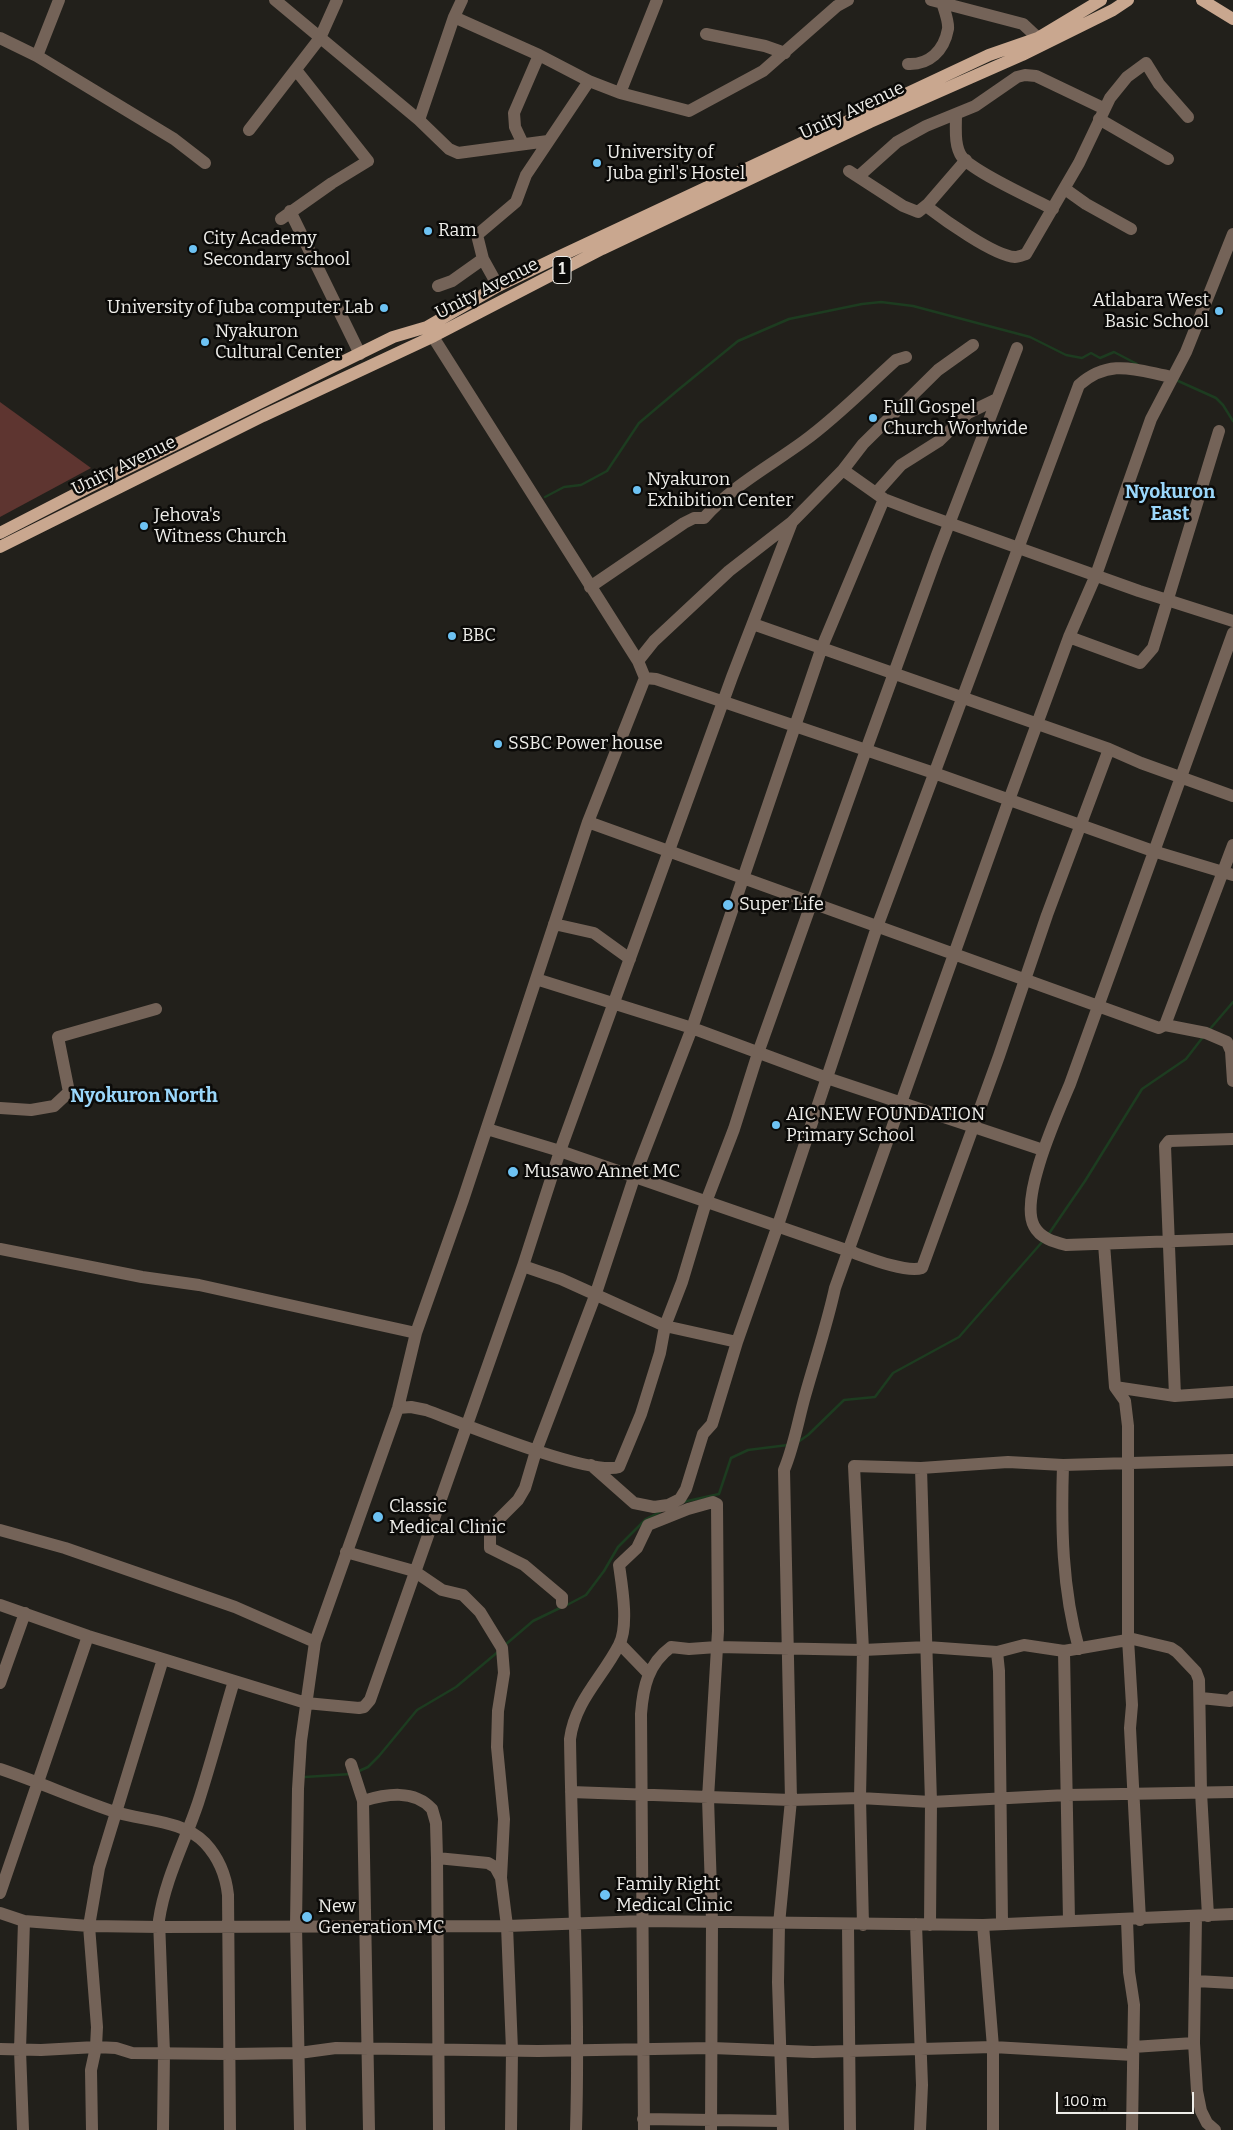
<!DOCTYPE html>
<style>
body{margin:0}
#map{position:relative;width:1233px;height:2130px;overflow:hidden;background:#22201b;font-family:Bitter,serif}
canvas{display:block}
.scale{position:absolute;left:1056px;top:2092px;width:138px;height:22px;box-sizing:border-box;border:2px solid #eeede9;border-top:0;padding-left:6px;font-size:15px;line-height:18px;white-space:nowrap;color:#eeede9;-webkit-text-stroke:4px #0b0a08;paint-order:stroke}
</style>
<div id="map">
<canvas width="1233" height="2130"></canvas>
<div class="scale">100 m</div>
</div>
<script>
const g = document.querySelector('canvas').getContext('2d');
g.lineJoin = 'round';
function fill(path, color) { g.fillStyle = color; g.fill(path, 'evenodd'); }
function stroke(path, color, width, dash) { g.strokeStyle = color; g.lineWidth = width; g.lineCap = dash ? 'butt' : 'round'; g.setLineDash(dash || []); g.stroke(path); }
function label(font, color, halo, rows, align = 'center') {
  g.font = font + ' Bitter,serif'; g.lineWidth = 5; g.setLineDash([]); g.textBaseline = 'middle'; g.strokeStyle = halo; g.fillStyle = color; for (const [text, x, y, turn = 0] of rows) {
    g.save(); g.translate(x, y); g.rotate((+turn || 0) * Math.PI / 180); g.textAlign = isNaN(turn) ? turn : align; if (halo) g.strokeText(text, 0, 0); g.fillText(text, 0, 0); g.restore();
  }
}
const green = new Path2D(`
 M0 402 91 468 0 517Z`);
const stream = new Path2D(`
 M1176 380 1216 398 1223 405 1233 421
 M545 497 564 487 581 485 607 471 639 423 678 390 738 341 789 319 862 304 881 302 913 306 1030 337 1066 355 1082 358 1091 353 1100 358 1114 352 1137 364
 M1210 1029 1233 1002
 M1048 1235 1085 1181 1142 1089 1186 1059 1203 1037
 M798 1442 808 1435 844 1400 875 1397 893 1373 959 1337 1043 1241
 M683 1502 719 1494 731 1458 748 1450 788 1445
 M567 1605 586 1595 604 1571 618 1547 646 1519 660 1512
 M505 1645 533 1621 562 1607
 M359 1771 368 1767 379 1756 417 1710 456 1687 499 1651
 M305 1777 351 1774`);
const minor = new Path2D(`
 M275 0 419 120
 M462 0 454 17 419 120 449 149 458 153 548 141
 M931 0 1023 24 1038 38
 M454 17 539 55 589 81 620 93 689 111 763 71 837 6 848 0
 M706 34 765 46 785 53
 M0 38 37 56 174 139 205 163
 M37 56 59 0
 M908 64C929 65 944 51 948 29 949 21 944 10 942 2
 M620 93 657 0
 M956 115C956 128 954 146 962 157 974 172 1033 199 1053 209
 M1099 119 1168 159
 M249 130 320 38 337 0
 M523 144 515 127 514 113 539 55
 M849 171 903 206 918 212 928 204 966 160
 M859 176 897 142 926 126 975 106 1017 77 1025 75 1036 76 1103 108
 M1065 189 1086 204 1131 229
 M926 206C943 219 994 256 1015 257 1018 257 1023 255 1026 254L1079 163 1110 98 1127 77 1146 63 1159 84 1188 117
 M290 211 360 354
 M281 219 332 183 368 161 296 70
 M438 286 452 281 483 259
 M498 286 483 259 477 235 516 202 526 175 589 81
 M843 470 884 499 918 512 1139 591 1233 621
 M876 493 901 465 939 441 968 413 995 400
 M590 587 684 523 694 518H704C732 486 770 466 804 441 837 417 866 387 896 360L906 357
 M753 624 1109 749 1141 763 1233 796
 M1233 633 1070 1084C1058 1113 1019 1198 1034 1226 1040 1238 1054 1242 1066 1245L1233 1239
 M1069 637 1140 663 1153 648 1219 431
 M638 661 654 641 729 571 792 522 843 470 863 444 938 370 973 345
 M645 678 656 679 934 773 1153 851 1233 875
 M588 822 1159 1028 1165 1025 1233 845
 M554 924 594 933 630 959
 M536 979 692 1028 827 1078 1043 1150
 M1165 1025 1206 1033 1227 1042 1231 1051 1233 1081
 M0 1108 31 1110 54 1106 69 1092 58 1037 156 1009
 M487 1129 560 1151 849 1251C866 1257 905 1273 922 1268L999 1056 1047 915 1109 749
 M1104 1244 1115 1387 1125 1401 1128 1426V1639L1132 1705 1130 1728 1140 1920
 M0 1249 142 1277 199 1285 416 1333
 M737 1342 665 1326 682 1282 706 1202 734 1129 758 1053 866 750 937 555 1017 348
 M1115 1387 1175 1396 1233 1392
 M1175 1396 1165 1146 1169 1141 1233 1139
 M398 1408 411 1407 426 1410C461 1423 589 1476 619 1467L641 1414 660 1353 665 1326 561 1279 523 1266
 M591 1465 634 1503 654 1507 668 1505 680 1499 686 1489 703 1434 712 1424 737 1342 778 1225 877 927 1079 385C1110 358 1135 370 1172 377
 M1063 1465C1061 1526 1062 1589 1079 1649
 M921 1468 931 1802 930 1925
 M0 1530 65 1548 235 1607 315 1642
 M346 1552 414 1571 442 1590 463 1595 480 1612 502 1648 504 1673 498 1711 497 1747 504 1819 501 1878
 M562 1603V1597L524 1565 490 1548V1528L518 1500 525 1488 536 1451 595 1296 634 1178 692 1028 822 647 884 499
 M0 1605 88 1636 306 1703 359 1708 364 1707 370 1700 523 1266 560 1151 732 677 792 522
 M620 1644 648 1673
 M1064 1651 1069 1921
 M997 1652 999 1671 1002 1923
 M0 1683 25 1613
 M1201 1698 1230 1701 1233 1697
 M351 1764 363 1801 369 2130
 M0 1769C39 1782 76 1799 115 1812 144 1821 183 1820 205 1843 218 1857 226 1876 228 1895L230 2130
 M571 1792 791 1800 860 1798 931 1802 1067 1795 1233 1792
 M363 1801C386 1794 414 1789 432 1809L436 1823 437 1858 439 2130
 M437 1858 488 1863 495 1867 501 1878 507 1926 512 2050 511 2130
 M0 1893 88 1636
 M0 1913 24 1921 89 1926 160 1927 507 1926 644 1921 983 1925 1233 1914
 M1196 1917 1194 2043 1197 2091 1201 2111 1207 2123 1215 2130
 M1127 1920 1129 1972 1134 2005 1132 2130
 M916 1924 922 2085 920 2130
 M848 1925 850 2130
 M863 1925 860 1798 863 1650 854 1466 921 1468 1008 1462 1063 1465 1233 1460
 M983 1925 993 2047V2130
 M1196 1981 1233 1983
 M1133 2047 1194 2043
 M0 2049 41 2050 96 2047 116 2048 132 2053 230 2054 299 2053 336 2048 538 2051 712 2048 813 2052 993 2047 1133 2055
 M643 2119 782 2121
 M23 2130 20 2050 24 1921
 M92 2130 91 2070 96 2047 97 2027 89 1926 99 1868 163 1659
 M163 2130 164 2053 159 1920C165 1879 185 1842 198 1803 211 1763 222 1721 234 1681
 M300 2130 296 1925 298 1789 301 1741 315 1642 398 1408 416 1333 463 1200 588 822 645 678 638 661 428 329
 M576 2130C580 2000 572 1870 570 1739 575 1701 602 1678 619 1645 629 1626 622 1586 619 1565L637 1548 648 1525 688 1509 713 1502 717 1504 718 1631 708 1798 712 1921 711 2130
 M644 2130 641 1714C643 1687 648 1664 671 1647L689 1649 717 1647 863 1650 927 1647 997 1652 1024 1645 1064 1651 1133 1639 1171 1648 1177 1652 1196 1672 1199 1680 1201 1792 1208 1916
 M783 2130 778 1982 779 1924 791 1800 784 1470C794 1446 798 1421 805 1396 815 1360 827 1325 835 1288L1009 800 1069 637 1096 575 1151 419 1186 352 1233 234`);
const major = new Path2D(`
 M1202 0 1233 19
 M0 533 89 487 393 337 427 327 498 286 554 259 989 55 1038 38 1101 0
 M0 547 263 416 434 336 602 249 870 122 1022 55 1113 10 1128 0`);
const markers = [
 [597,163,5,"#6dc2f3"],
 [428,231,5,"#6dc2f3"],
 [193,249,5,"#6dc2f3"],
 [384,308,5,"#6dc2f3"],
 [1219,311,5,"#6dc2f3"],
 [205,342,5,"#6dc2f3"],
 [873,418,5,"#6dc2f3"],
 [637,490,5,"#6dc2f3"],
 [144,526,5,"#6dc2f3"],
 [452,636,5,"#6dc2f3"],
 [498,744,5,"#6dc2f3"],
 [728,905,6,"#6dc2f3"],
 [776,1125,5,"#6dc2f3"],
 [513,1172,6,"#6dc2f3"],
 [378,1517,6,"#6dc2f3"],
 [605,1895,6,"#6dc2f3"],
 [307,1917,6,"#6dc2f3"]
];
const shields = [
 [562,270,18]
];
const shieldNames = [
 ["1",562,270]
];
const streetNames = [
 ["Unity Avenue",852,111,-25],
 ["Unity Avenue",487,289,-27],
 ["Unity Avenue",124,466,-26]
];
const poiNames = [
 ["University of",607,153],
 ["Juba girl's Hostel",607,174],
 ["Ram",438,231],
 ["City Academy",203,239],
 ["Secondary school",203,260],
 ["Atlabara West",1209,301,"right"],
 ["Basic School",1209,322,"right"],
 ["University of Juba computer Lab",374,308,"right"],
 ["Nyakuron",215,332],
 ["Cultural Center",215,353],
 ["Full Gospel",883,408],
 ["Church Worlwide",883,429],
 ["Nyakuron",647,480],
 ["Exhibition Center",647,501],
 ["Jehova's",154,516],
 ["Witness Church",154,537],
 ["BBC",462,636],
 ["SSBC Power house",508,744],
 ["Super Life",739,905],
 ["AIC NEW FOUNDATION",786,1115],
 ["Primary School",786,1136],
 ["Musawo Annet MC",524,1172],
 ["Classic",389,1507],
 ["Medical Clinic",389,1528],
 ["Family Right",616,1885],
 ["Medical Clinic",616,1906],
 ["New",318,1907],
 ["Generation MC",318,1928]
];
const neighbourhoodNames = [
 ["Nyokuron",1170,493],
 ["East",1170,515],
 ["Nyokuron North",144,1097]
];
fill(green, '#5e3530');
stroke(stream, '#1d3c20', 2.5);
stroke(minor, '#746358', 12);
stroke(major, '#c9a78f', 12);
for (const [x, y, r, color] of markers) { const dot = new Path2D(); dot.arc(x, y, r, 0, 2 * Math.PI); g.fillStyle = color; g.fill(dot); stroke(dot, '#0b0a08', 2); }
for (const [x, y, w] of shields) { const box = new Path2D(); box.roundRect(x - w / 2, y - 13.5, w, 27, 4); g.fillStyle = '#0b0a08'; g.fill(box); stroke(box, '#eeede9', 1); }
label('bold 16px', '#eeede9', null, shieldNames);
label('18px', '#eeede9', '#0b0a08', streetNames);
label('18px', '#eeede9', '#0b0a08', poiNames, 'left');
label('bold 19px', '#9ad7fb', '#0b0a08', neighbourhoodNames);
</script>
